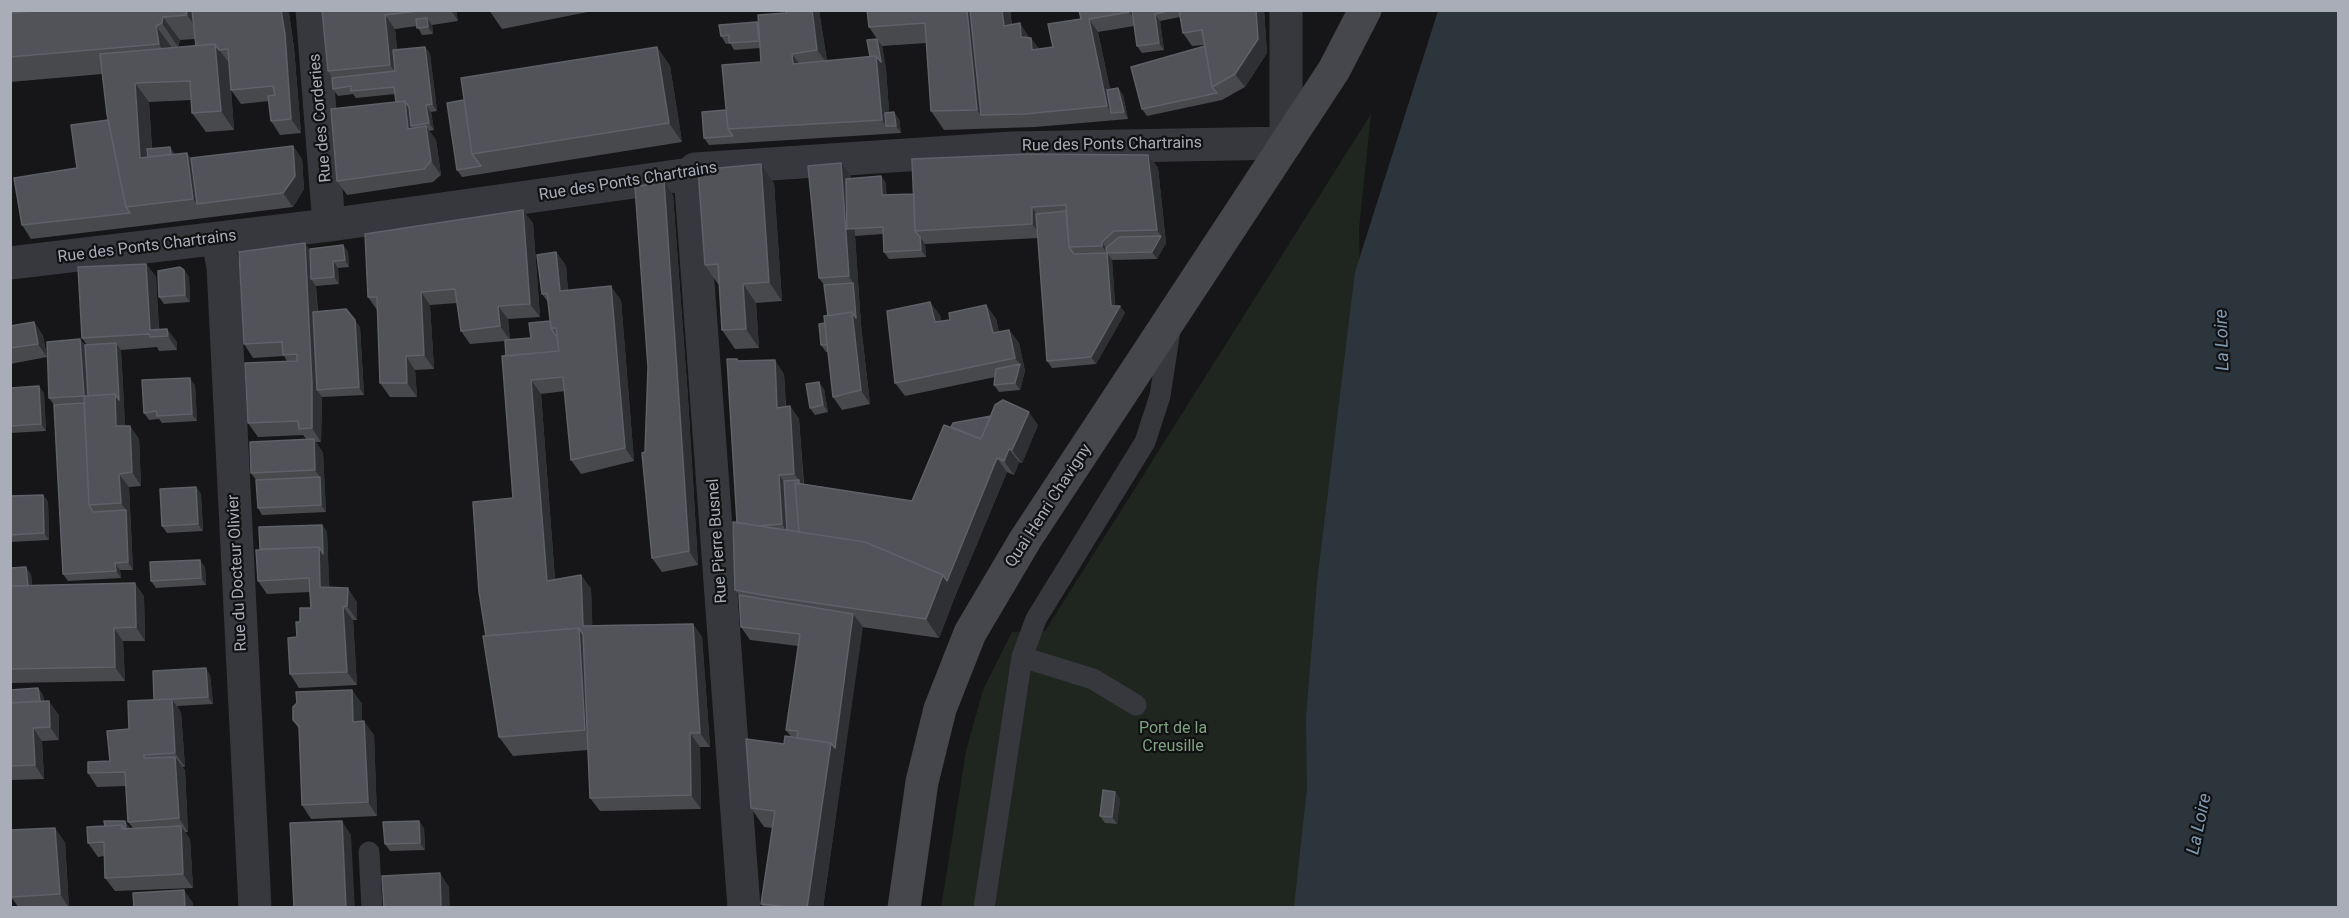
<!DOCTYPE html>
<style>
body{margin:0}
#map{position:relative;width:2349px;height:918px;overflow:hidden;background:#161618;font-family:Roboto,sans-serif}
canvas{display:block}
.frame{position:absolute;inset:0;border:12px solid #a8adb8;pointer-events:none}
</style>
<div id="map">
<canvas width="2349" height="918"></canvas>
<div class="frame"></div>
</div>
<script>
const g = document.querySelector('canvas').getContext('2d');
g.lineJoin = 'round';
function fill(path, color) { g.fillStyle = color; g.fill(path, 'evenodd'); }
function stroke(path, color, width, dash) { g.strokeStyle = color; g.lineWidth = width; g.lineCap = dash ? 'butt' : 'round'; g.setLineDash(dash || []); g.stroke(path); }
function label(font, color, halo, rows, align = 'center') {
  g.font = font + ' Roboto,sans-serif'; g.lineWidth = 4.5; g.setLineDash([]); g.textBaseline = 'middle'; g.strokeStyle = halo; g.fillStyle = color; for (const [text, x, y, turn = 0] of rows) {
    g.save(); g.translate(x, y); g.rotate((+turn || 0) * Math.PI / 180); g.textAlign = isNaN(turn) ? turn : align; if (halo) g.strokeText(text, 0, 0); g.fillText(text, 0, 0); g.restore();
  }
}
const green = new Path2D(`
 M1371 114 1359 229 1361 318 1318 907 941 908 966 751 983 690 1012 632 1045 631Z`);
const water = new Path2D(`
 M1438 11H2338V907H1294L1307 788 1306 718 1317 582 1355 272Z`);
const lane = new Path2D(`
 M1022 657 1093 679 1136 705
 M369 852 372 908
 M984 908 1022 657 1036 619 1145 442 1160 396 1170 330`);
const street = new Path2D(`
 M312 10 329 225
 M690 174 744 908
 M218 239 223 267 255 908
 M10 263 329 225 690 174 695 169 1012 148 1286 143V10`);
const secondary = new Path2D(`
 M904 908 922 782 940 709 970 633 1025 540 1334 70 1365 10`);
const wall = new Path2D(`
 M322 10H456L458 21 432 25 433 34 422 35 417 26 395 29 397 50 425 47 430 54 437 111 431 112 434 130 429 131 436 140 441 175 433 182 347 195 337 181 396 102 395 94 356 98 353 94 338 96 333 89 332 78 328 71Z
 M489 10H598L502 29Z
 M819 10 827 61 870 56 877 39 869 27 867 10H1010L1012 25 1020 23 1029 38 1039 49 1053 47 1081 19 1079 10H1264L1267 53 1245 87 1222 100 1147 116 1142 109 1205 46 1204 45 1192 46 1183 33 1180 17 1160 21 1164 50 1142 53 1137 46 1134 26 1098 32 1110 89 1118 88 1123 95 1128 119 1035 127 944 130 931 111 926 43 882 46 886 69 889 112 899 119 901 133 709 145 704 138 726 110 761 62 760 48 734 50 730 43 726 44 721 36 757 22 758 24Z
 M10 13H289L294 48 301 133 280 135 271 121 269 101 241 104 231 90 229 63 234 130 206 132 192 113 191 100 149 102 152 148 191 158 293 146 302 159 304 189 293 207 140 226 31 239 22 225 77 168 108 120 102 74 10 82ZM195 39 196 46 176 48 178 47 180 40Z
 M657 47 670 66 682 142 462 177 457 170 464 100Z
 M1148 155 1158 168 1166 243 1157 259 1112 260 1115 306H1120L1125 313 1096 364 1052 368 1047 361 1038 238 925 244 926 257 889 259 884 252 883 234 855 236 861 325 870 404 842 410 833 397 828 352H826L821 345 825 323 828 316 824 285 819 278 851 176V178L881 176 886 183V195L914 194Z
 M774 183 782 301 756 303 759 348 735 349 722 330 719 284H718L705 265Z
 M673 195 688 398 698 565 662 572 652 558 645 452Z
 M533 223 540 317 508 319 510 340 531 338 550 321 548 302 542 294 556 252 566 266 568 290 621 300 634 461 581 474 571 460 565 391 541 394 555 579 581 575 591 589 592 625 693 624 702 637 710 747H700L701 809 600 811 590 798 588 750 513 756 499 737 486 636 513 498 505 341 470 344 461 331 457 303 430 305 434 369 415 370 417 397H390L380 383 377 310 368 297Z
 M343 245 348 252 349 267 338 268 339 284 316 286 318 312 360 327 364 395 322 397 321 442H316L323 453 326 512 262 515 258 508 256 480 251 473 307 440 303 435 258 437 248 423 287 361 284 356 253 358 244 344 310 249Z
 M146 264 156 277 159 329H167L177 342V350L159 351 157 347 121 350 125 426H130L139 439 141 486 129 487 133 570H120L121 578 68 581 63 574 54 405 49 398 80 339 85 345H87L82 338Z
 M184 270 189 277 190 302 164 304 159 297Z
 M986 305 996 319 999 332 1009 330 1019 343 1025 371 1020 390 999 392 994 385 995 377 905 396 895 383 940 315 941 321 950 320Z
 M34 322 43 336 47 357 10 364V326Z
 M739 361 784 374 786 406H790L799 419 804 484 912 501 951 427 1038 425 1022 463 1019 462 1014 475 1007 472 956 594 939 638 862 627 823 908H764L761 904 773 828 764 827 751 808 784 744 791 737 786 730 798 646 750 640 741 627 739 595 735 590Z
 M195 385 197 421 162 423 159 419 149 420 144 413Z
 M10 388 44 393 46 431 10 433Z
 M824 389 828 412 815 415 810 408Z
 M196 487 201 494 203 531 167 533 162 526Z
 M43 495 48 502 49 540 10 542V496Z
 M322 525 327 532 329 587 357 602V620H353L357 685 299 688 290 674 300 622 311 608 310 592 267 594 258 581 260 549Z
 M205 567 206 585 156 588 151 581Z
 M10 568 31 574 32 586 144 596 145 641H123L125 681 10 683Z
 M210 675 213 704 177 706 181 713 185 767H182L185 770 188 832H185L190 839 193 888 115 891 105 878 104 856 98 857 88 843 100 826 133 828 128 822 126 786 97 787 88 773 110 761 129 729 154 700Z
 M38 688 43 695 44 701 59 715V740L42 741 44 779 12 780 10 778V690Z
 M352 690 362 704V721L374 735 377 816 311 819 302 805 299 729 293 720Z
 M1115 792 1120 799 1117 824 1105 823 1100 816Z
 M424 828 425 850 390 851 385 844Z
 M65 842 69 908H19L11 897Z`);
const shadedWall = new Path2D(`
 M186 10H199L203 38 187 15Z
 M281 10H287L289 13 294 48 301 133 291 119Z
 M451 10H456L458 21Z
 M812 10H819L827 63 817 50Z
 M967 10H978L981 115 977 110Z
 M1002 10H1010L1013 40 1004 26Z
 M1129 10H1137L1138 25 1129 12Z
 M1256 10H1264L1267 53 1245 87 1235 74Z
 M1155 14 1160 21 1164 50 1159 43Z
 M385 15 395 29 400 78 390 65Z
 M163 17 180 40 178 47 162 23Z
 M427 18 432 25 433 34 428 27Z
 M1089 19 1098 32 1115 113H1111L1107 106Z
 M1020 23 1029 37 1030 51 1021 37Z
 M156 26 173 49 175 68 159 44Z
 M1031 38 1041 51 1032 50Z
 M877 39 882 46 886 69 890 126H886L882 120 876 56Z
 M215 44 229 63 234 130 221 111Z
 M425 47 430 54 437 111 432 104Z
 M657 47 670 66 682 142 669 123Z
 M792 54 802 67 793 64Z
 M135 83 149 102 153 170 140 158Z
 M1118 88 1123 95 1128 119 1124 112Z
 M405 101 414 114 411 126 416 133 408 129Z
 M426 105 431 112 434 130 429 123Z
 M894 112 899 119 901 133 896 126Z
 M426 126 436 140 441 175 431 161Z
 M293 146 302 159 304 189 293 207 283 193Z
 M170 147 175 154 173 168Z
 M187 153 201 172 197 204 193 199Z
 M1148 155 1158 168 1166 243 1157 230Z
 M841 163 851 176 861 325 870 404 861 390 852 312 853 283 849 276Z
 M761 164 774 183 782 301 769 282Z
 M881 176 886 183 887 202 882 195Z
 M664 181 673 195 688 398 698 565 689 551Z
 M1032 207 1041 221 1042 237 1032 224Z
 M523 210 533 223 540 317 530 304Z
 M1161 236 1166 243 1157 259 1152 252Z
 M920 237 925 244 926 257 921 250Z
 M1102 242 1109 253H1107L1102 246Z
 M305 243 315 257 311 279 316 286 321 389 317 390 322 397 321 442 312 428Z
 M343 245 348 252 349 267 345 260Z
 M556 252 566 266 569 305 560 291Z
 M1107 253 1112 260 1116 313 1120 306 1125 313 1096 364 1091 357 1111 306Z
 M333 261 338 268 339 284 334 277Z
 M146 264 156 277 159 337 150 330Z
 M184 270 189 277 190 302 185 295Z
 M743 284 756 303 759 348 746 329Z
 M611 286 621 300 634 461 625 448Z
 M421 292 430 305 434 369 424 355Z
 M930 302 940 315 945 336 935 322Z
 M986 305 996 319 1002 347 993 333Z
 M498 306 508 319 510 340 500 326Z
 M355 320 360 327 364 395 359 387Z
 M34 322 43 336 47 357 38 344Z
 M167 329 177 342V350L168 336Z
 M1009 330 1019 343 1025 371 1015 358Z
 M80 339 90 352 88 402 84 396Z
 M116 343 121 350 126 440 116 426 115 394Z
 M406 356 415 370 417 397 407 383Z
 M775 360 784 374 786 421 777 408Z
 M1020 364 1025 371 1020 390 1015 383Z
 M190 378 195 385 197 421 192 414Z
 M531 380 541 394 556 594 547 581Z
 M819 382 824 389 828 412 823 405Z
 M39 386 44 393 46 431 41 424Z
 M790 406 799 419 807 537 799 480 794 474Z
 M1029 412 1038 425 1022 463 1012 450Z
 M130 426 139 439 141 486 132 472Z
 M314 439 323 453 326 512 321 505 320 477 315 470Z
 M1009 449 1019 462 1014 475 1004 461Z
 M997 458 1007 472 956 594 939 638 926 619 943 575Z
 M119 474 129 487 133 570 128 562 126 510 121 503Z
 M779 475 789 488 791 537 782 524Z
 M196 487 201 494 203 531 198 524Z
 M43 495 48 502 49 540 44 533Z
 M322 525 327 532 330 600 320 587 319 547Z
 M200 560 205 567 206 585 201 578Z
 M115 563 120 570 121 578 116 571Z
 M26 567 31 574 33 593 28 586Z
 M581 575 591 589 593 639 583 626Z
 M135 583 144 596 145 641 136 627Z
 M348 588 357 602V620L347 606Z
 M343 607 353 620 357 685 347 672Z
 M853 614 863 627 823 908H807L831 743Z
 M693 624 702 637 710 747 700 733Z
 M114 628 123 641 125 681 115 667Z
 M579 628 593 647 598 749 585 730Z
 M206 668 210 675 213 704 208 697Z
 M38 688 43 695 45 715 40 707Z
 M352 690 362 704V735L353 722Z
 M172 699 181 713 185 767 175 753Z
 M49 701 59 715V740L50 727Z
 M364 721 374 735 377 816 368 802Z
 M33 728 42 741 44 779 35 765Z
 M690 733 700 747 701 809 691 795Z
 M175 757 185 770 188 832 179 818Z
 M1115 792 1120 799 1117 824 1112 817Z
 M125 821 130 828 132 843 122 829V825Z
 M342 821 351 835 355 908H346Z
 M419 821 424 828 425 850 420 843Z
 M181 826 190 839 193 888 183 874Z
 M55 828 65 842 69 908 60 894Z
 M440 873 449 887 450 908H441Z
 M184 890 193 903V908H185Z`);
const building = new Path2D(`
 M44 10H186L187 15 163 17 162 23 156 26 159 44 10 57V13Z
 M192 10H281L285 34 291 119 271 121 268 96 275 95 273 86 231 90 228 49 219 50 215 44 196 46Z
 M322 10H426L385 15 390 65 328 71Z
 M786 10H812L817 50 792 54 793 64 876 56 882 120 728 129 722 65 761 62 758 15 786 13Z
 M867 10H967L977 110 931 111 925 23 869 27Z
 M970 10H1002L1004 26 1020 23 1021 37 1031 38 1032 50 1053 47 1048 24 1081 19 1079 10H1129V12L1089 19 1107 106 1025 114 981 115Z
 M1132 10H1172L1155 14 1159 43 1137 46Z
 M1179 10H1256L1258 39 1235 74 1212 87 1202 30 1183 33Z
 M427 18 428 27 417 28 416 19Z
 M757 22 759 41 729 43V35L721 36 719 25Z
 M877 39 881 62 876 56H870L867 40Z
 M215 44 221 111 192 113 190 81 135 83 140 158 187 153 193 199 126 207 107 114 100 54Z
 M1205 46 1212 87 1217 93 1142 109 1131 67Z
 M425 47 432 104 426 105 429 123 411 126 409 107 405 101 396 102 394 87 351 91V86L333 89 332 78 395 71 393 50Z
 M657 47 669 123 472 154 461 78Z
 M1118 88 1124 112 1111 113 1107 90Z
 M464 100 472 154 481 166 457 170 447 103Z
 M405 101 408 129 426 126 431 161 424 169 337 181 331 109Z
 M726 110 728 129 733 136 704 138 702 112Z
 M894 112 896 126H886L885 113Z
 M108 120 126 207 130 213 22 225 14 178 77 168 71 125Z
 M293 146 295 176 283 193 197 204 191 158Z
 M170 147 171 154 148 157 147 149Z
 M1028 154 1148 155 1157 230 1114 231 1102 242V246L1069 247 1066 205 1032 207V224L915 231 912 159Z
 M841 163 849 276 819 278 808 166Z
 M761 164 769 282 743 284 746 329 722 330 718 264 705 265 698 170Z
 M881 176 882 195 914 194 915 231 920 237 921 250 884 252 883 227 847 229 846 179Z
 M664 181 678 385 689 551 652 558 642 453 645 452 648 367 635 187Z
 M523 210 530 304 498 306 500 326 461 331 455 289 421 292 424 355 406 356 407 383H380L377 297H368L365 234Z
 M1066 211 1069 247 1074 254 1107 253 1111 306H1120L1091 357 1047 361 1036 214Z
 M1161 236 1152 252 1107 253 1106 248 1119 237Z
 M305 243 312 383V428L299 429 298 421 248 423 245 363 297 361V354L283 355 282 342 244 344 239 252Z
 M343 245 345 260 333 261 334 277 311 279 310 249Z
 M556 252 560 291 611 286 625 448 571 460 563 377 531 380 547 581 581 575 583 626 693 624 700 733H690L691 795 590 798 583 634 579 628 486 636 479 592 473 502 513 498 502 356 559 351 556 328H551L547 293 542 294 537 255Z
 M146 264 150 330 167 329 168 336 150 337 149 334 82 338 78 267Z
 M180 267 184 270 185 295 159 297 158 271Z
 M853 283 856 318 852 312 828 316 824 285Z
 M930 302 935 322 950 320 949 313 986 305 993 333 1009 330 1015 358 895 383 887 311Z
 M346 309 355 320 359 387 317 390 313 312Z
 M852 312 861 390 833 397 824 316Z
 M550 321 551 328 555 335H557L559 351 506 356 505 340 531 338 529 323Z
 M34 322 38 344 10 348V326Z
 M825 323 827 345H821L819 324Z
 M80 339 84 396 115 394 116 426H130L132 472 119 474 121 503 89 505 84 396 49 398 47 342Z
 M116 343 119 400 115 394 88 396 85 345Z
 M727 359H737L738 361 775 360 777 408 790 406 794 474 779 475 782 524 758 526 737 522Z
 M1020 364 1015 383 994 385 996 369Z
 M190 378 192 414 157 416 156 411 144 413 142 380Z
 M819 382 823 405 810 408 806 384Z
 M39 386 41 424 10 426V388Z
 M1003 400 1029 412 1012 450 1009 449 1004 461 997 458 947 581 943 575 865 542 799 532 795 483 912 501 944 425 981 439 995 405Z
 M84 403 89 505 93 512 126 510 128 562 115 563 116 571 63 574 54 405Z
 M991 416 981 439 951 427 953 423Z
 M314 439 315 470 251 473 250 442Z
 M320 477 321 505 258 508 256 480Z
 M799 480V484L795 483 799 532 787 530 784 481Z
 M196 487 198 524 162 526 160 489Z
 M43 495 44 533 10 535V496Z
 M733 522 865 542 943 575 926 619 774 597 735 590Z
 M322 525 323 554 319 547 260 549 259 527Z
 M319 547 320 587 348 588 347 606 343 607 347 672 290 674 288 638 297 637 296 622H300V608H311L309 578 258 581 256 550Z
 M200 560 201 578 151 581 150 562Z
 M26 567 28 586H10V568Z
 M135 583 136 627 114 628 115 667 10 669V586Z
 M739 595 853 614 835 748 831 743 797 738 798 731 786 730 800 634 741 627Z
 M579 628 585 730 499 737 483 636Z
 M206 668 208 697 154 700 153 671Z
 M38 688 40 701 10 703V690Z
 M352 690 353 722 364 721 368 802 302 805 299 726 293 720V707L297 703 296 692Z
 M172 699 175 753 144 755V758L175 757 179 818 128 822 125 772 88 773V762L110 761 107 731 129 729 128 701Z
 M49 701 50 727 33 728 35 765 10 766V703Z
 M785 736 831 743 807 908H797L761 904 775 811 751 808 746 739 784 744Z
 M1103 790 1115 792 1112 817 1100 816Z
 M104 821H125L126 829H124L122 825 105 826Z
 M342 821 346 908H294L290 823Z
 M419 821 420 843 385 844 383 822Z
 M122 825V829L181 826 183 874 105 878 104 842 88 843 87 827Z
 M55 828 60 894 11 897 10 830Z
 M440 873 441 908H384L382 876Z
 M184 890 185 908H134L133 893Z`);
const streetNames = [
 ["Rue des Corderies",321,118,-95],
 ["Rue des Ponts Chartrains",1112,145,-1],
 ["Rue des Ponts Chartrains",628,182,-9],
 ["Rue des Ponts Chartrains",147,247,-7],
 ["Quai Henri Chavigny",1049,506,-57],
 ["Rue Pierre Busnel",718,541,-94],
 ["Rue du Docteur Olivier",238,573,-93]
];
const parkNames = [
 ["Port de la",1173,729],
 ["Creusille",1173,747]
];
const waterNames = [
 ["La Loire",2223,340,-92],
 ["La Loire",2200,824,-78]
];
fill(green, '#1e261f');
fill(water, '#2c353c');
stroke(lane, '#37383d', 21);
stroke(street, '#37383d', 33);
stroke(secondary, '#45474d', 33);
fill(wall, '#47494d');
fill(shadedWall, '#2f3033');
fill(building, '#525359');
stroke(building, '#5f6168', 1.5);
label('16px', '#a8adb8', '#111113', streetNames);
label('16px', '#7fa381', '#111113', parkNames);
label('italic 18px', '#7f9bb3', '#111113', waterNames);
</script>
